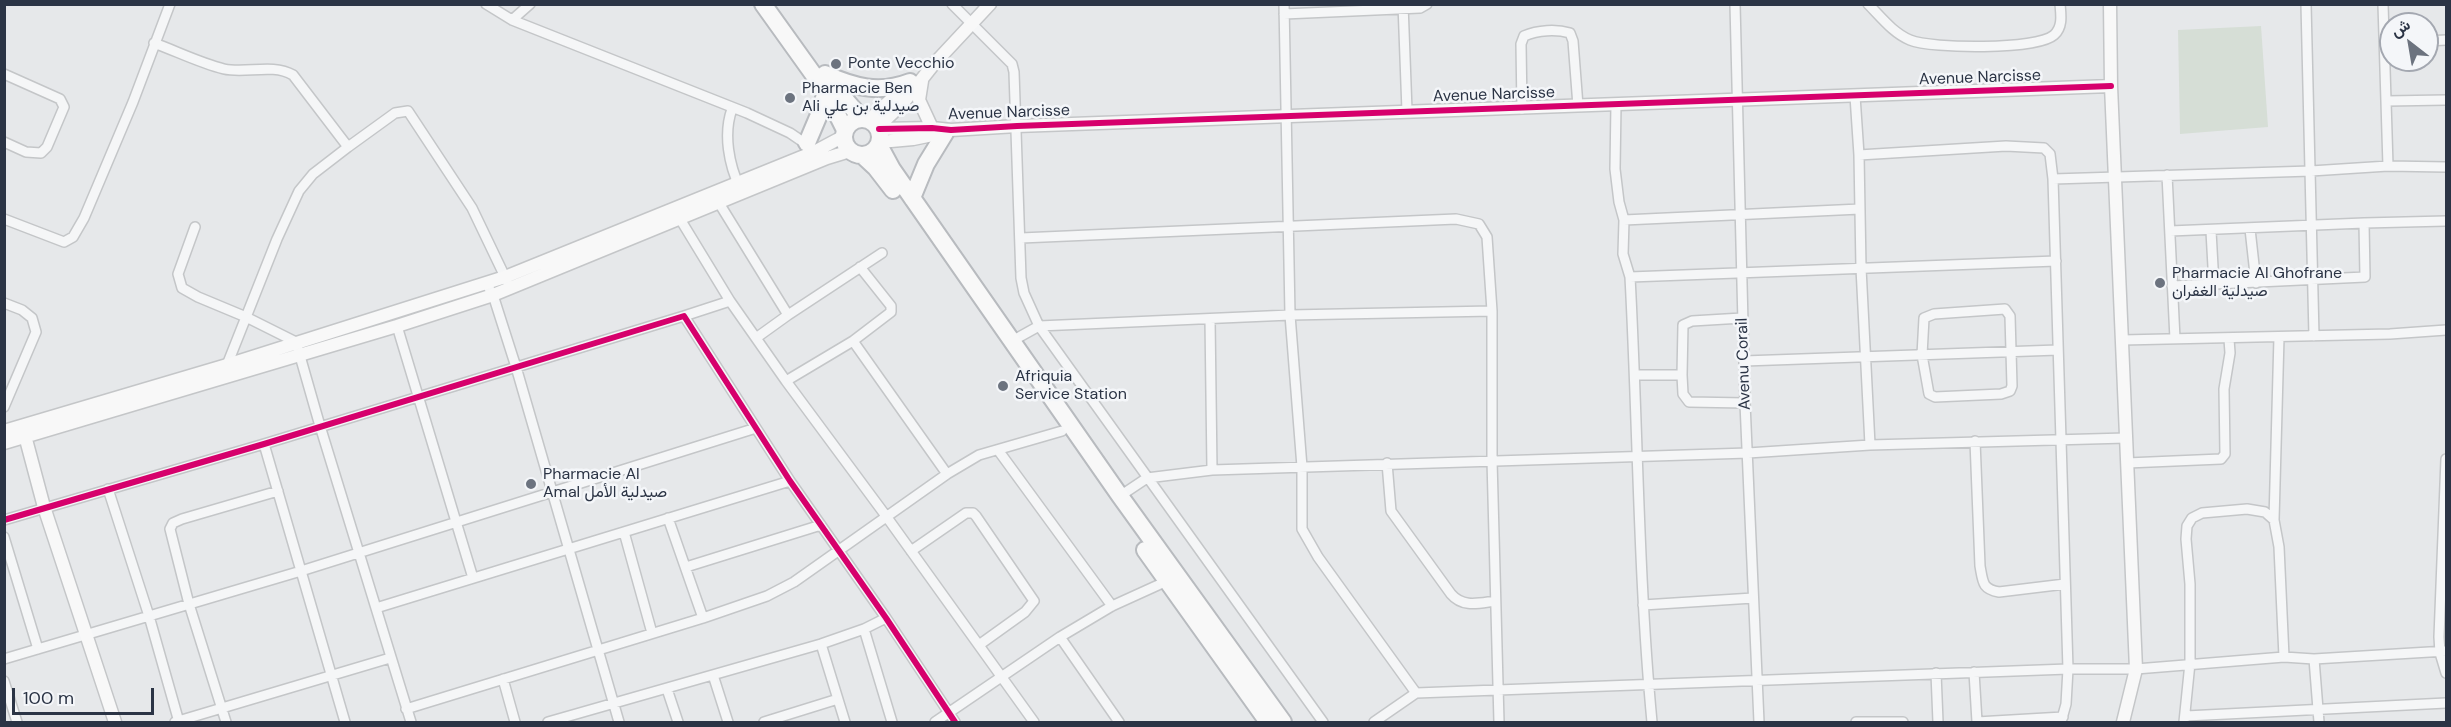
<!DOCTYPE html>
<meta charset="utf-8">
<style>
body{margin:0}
#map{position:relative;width:2451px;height:727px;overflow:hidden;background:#e6e8ea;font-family:"DM Sans",Vazirmatn,sans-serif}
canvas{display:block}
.frame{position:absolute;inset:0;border:6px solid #2b3445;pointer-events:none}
.north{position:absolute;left:2379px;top:12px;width:60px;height:60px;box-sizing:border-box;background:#f4f6f9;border:2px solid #a4a8b1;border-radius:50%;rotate:329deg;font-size:16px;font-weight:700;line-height:24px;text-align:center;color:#2b3445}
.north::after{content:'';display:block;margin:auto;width:21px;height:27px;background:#6c737f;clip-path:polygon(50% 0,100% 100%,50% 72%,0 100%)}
.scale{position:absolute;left:12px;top:688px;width:142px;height:27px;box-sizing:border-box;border:3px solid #2b3445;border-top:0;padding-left:8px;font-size:18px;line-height:21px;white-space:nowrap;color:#2b3445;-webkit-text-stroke:4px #f4f6f9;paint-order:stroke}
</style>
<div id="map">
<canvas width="2451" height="727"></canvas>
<div class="frame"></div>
<div class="north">ش</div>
<div class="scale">100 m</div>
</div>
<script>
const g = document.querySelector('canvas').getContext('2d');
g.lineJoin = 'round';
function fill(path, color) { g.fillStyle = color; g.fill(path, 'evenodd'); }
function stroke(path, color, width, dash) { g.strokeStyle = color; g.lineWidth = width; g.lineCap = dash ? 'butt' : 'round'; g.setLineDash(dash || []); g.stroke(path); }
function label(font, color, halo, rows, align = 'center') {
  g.font = font + ' "DM Sans",Vazirmatn,sans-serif'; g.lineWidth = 5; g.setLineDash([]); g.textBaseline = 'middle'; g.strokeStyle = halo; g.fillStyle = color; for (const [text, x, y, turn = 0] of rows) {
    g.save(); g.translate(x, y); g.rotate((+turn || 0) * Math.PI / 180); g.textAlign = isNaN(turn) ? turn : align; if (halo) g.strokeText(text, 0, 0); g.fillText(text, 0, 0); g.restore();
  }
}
const green = new Path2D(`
 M2261 26 2268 127 2180 134 2178 30Z`);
const street = new Path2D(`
 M486 4 512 20 747 113 790 133 809 146
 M952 4 1012 64 1014 72 1021 278 1024 293 1039 326 1323 722
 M1284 4 1290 315 1302 467V529L1318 557 1416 693
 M1403 4 1407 111
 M1735 4 1745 403 1759 722
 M1868 4C1881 17 1893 33 1910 40 1932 49 2037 50 2054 35 2063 27 2061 15 2060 4
 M2306 4 2314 336
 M2383 4 2388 166
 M1284 14 1420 8 1427 4
 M512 20 530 4
 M2427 41 2446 40
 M154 43C176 51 200 63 224 69 246 74 272 63 293 75L348 147 313 174 299 191 277 239 227 365V369
 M4 74 60 99 64 107 47 147 41 153 26 152 4 142
 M1855 96 1859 155 1861 268 1870 445
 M2387 101 2446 100
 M1616 104 1615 169 1619 202 1624 220 1623 254 1630 277C1638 425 1638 575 1652 722
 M732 109C723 134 729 165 740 188
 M1522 109 1521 44 1524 36C1538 30 1556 29 1570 33L1573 41 1578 106
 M348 147 395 113 408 111 472 208 507 281
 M1859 155 2006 146 2044 148 2050 154 2053 179
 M2167 175 2175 339
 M719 203 788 315 756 338
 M677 214 730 301 786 381 886 516 1034 722
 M4 219 64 242 73 237 84 218 133 102 170 4
 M1624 220 1860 209
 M195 227 178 274 182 288 198 297 246 317 296 342 320 426 411 722
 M2250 229 2256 283
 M2170 231 2364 223 2446 221
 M2211 231 2214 285
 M1021 238 1456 219 1479 224 1487 237 1492 311V460L1499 722
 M1630 277 2056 261
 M486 283 493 295 516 367 619 722
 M2172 286 2365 277 2364 223
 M4 303 22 310 32 318 36 332 4 407
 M2005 309 2010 316 2012 386 2010 391 2001 394 1935 397 1929 394 1922 355 1924 318 1934 314Z
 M788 315 882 253
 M684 316 730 301
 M1210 319 1212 470
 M397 326 473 578
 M2122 340 2390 334 2446 330
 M853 341 891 312V306L860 267
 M1012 341 1039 326 1290 315 1492 311
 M1744 361 2058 350
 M1635 375H1682L1683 394 1689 402 1745 403
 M1682 375 1683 325 1692 321 1742 318
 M1975 441 1980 566C1983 582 1982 589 1999 592L2065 584
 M264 444 345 722
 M998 450 1112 606
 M2446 459 2439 637 2440 653 2446 673
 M1387 463 1391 511 1451 594C1463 608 1479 603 1495 601
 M2127 463 2221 459 2225 454 2224 389 2230 353 2229 339
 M947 474 979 455 1062 431
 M108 489 149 616 179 722
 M1120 496 1147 478 1212 470 1748 453 1870 445 2126 438
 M668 518 703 618
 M4 520 264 444 684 316 790 481 886 618 955 722
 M2274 520 2279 337
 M624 532 652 633
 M4 537 38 649
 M911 551 966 513H973L976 516 1034 601 1025 612 979 645
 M686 567 821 525
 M1643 605 1753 598
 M376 608 790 481
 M864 629 892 722
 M1060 637 1119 722
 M821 644 845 722
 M4 659 301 571 756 428
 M2314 659 2319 722
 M1974 672 1977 722
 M1936 673 1938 722
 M713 675 728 722
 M503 679 515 722
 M4 681 17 722
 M667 689 678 722
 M406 709 703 618 767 596 794 582 947 474 853 341 786 381
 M2186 716 2446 703
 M175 722 390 658
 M226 722 189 604 170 529 173 523 182 519 278 491
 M548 722 821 644 864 629 886 618
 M764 722 838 699
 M935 722 1060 637 1112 606 1167 581
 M1374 722 1416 693 2068 669H2136L2284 657 2314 659 2446 651
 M1856 722H1903
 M1977 722 2063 717
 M2061 722 2066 704 2068 669 2053 179 2311 171 2388 166 2446 167
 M2184 722 2190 663V584L2186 539 2187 526 2192 518 2202 513 2247 509 2265 512 2274 520 2279 547 2284 657`);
const secondary = new Path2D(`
 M2110 4 2111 86 2136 669 2123 722
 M922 81 919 100 932 128
 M869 120 908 84
 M878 127 903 103 933 65 990 4
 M879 129 932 128 951 130 1017 126 2111 86
 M880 142 913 139 942 133
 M4 431 227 365 505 277 814 152 844 136
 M24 432 44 507 115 722
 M4 443 397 326 493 295 827 158 850 151`);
const highway = new Path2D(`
 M763 4 826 92 845 130
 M825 74C854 87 879 94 910 82
 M831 83 862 119
 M844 137a18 18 0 1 1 36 0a18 18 0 1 1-36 0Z
 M807 143 818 117 826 92
 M879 145 892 169 1120 496 1283 722
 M862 155 876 168 893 190
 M912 198 926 164 945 133
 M1145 550 1268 722`);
const cycleway = new Path2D(`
 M879 129 932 128 951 130 1017 126 2111 86
 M4 520 264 444 684 316 790 481 886 618 955 722`);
const markers = [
 [836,64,6,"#6c737f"],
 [790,98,6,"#6c737f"],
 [2160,283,6,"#6c737f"],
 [1003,386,6,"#6c737f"],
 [531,484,6,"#6c737f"]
];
const poiNames = [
 ["Ponte Vecchio",848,64],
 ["Pharmacie Ben",802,89],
 ["Ali صيدلية بن علي",802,107],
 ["Pharmacie Al Ghofrane",2172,274],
 ["صيدلية الغفران",2172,292],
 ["Afriquia",1015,377],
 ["Service Station",1015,395],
 ["Pharmacie Al",543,475],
 ["Amal صيدلية الأمل",543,493]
];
const streetNames = [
 ["Avenue Narcisse",1980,78,-2],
 ["Avenue Narcisse",1494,95,-2],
 ["Avenue Narcisse",1009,113,-2],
 ["Avenu Corail",1744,364,-92]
];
fill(green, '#d6ded6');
stroke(street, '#c4c6c8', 12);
stroke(secondary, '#c4c6c8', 15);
stroke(highway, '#b8bbbf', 20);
stroke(street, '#f5f6f7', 9);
stroke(secondary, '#f8f8f8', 12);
stroke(highway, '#f8f8f8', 16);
stroke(cycleway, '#d6006c', 6);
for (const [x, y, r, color] of markers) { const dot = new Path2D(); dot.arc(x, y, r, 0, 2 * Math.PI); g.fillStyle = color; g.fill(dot); stroke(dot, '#f4f6f9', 2); }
label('16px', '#2b3445', '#f4f6f9', poiNames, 'left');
label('16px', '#2b3445', '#f4f6f9', streetNames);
</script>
